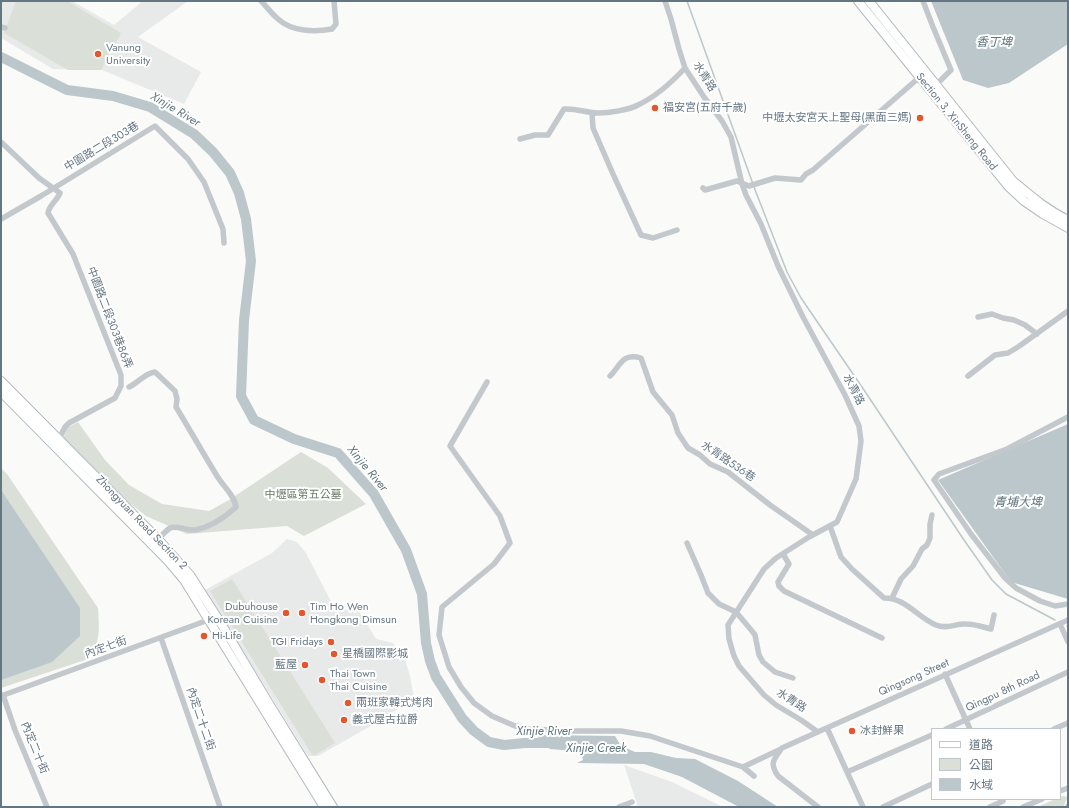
<!DOCTYPE html>
<meta charset="utf-8">
<style>
body{margin:0}
#map{position:relative;width:1069px;height:808px;overflow:hidden;background:#fafaf8;font-family:Jost,"Noto Sans TC",sans-serif}
canvas{display:block}
.frame{position:absolute;inset:0;border:2px solid #657683;pointer-events:none}
.legend{position:absolute;left:931px;top:728px;width:130px;height:72px;box-sizing:border-box;background:#fff;border:1px solid #c1c8cd;margin:0;padding:5px 7px;list-style:none;font-size:12px;color:#657683}
.legend li{display:flex;align-items:center;gap:8px;height:20px}
.legend b{width:20px;border:1px solid #c1c8cd}
</style>
<div id="map">
<canvas width="1069" height="808"></canvas>
<div class="frame"></div>
<ul class="legend">
<li><b style="height:5px;background:#fff"></b>道路</li>
<li><b style="height:11px;background:#dadfd7"></b>公園</li>
<li><b style="height:11px;background:#bbc7cb"></b>水域</li>
</ul>
</div>
<script>
const g = document.querySelector('canvas').getContext('2d');
g.lineJoin = 'round';
function fill(path, color) { g.fillStyle = color; g.fill(path, 'evenodd'); }
function stroke(path, color, width, dash) { g.strokeStyle = color; g.lineWidth = width; g.lineCap = dash ? 'butt' : 'round'; g.setLineDash(dash || []); g.stroke(path); }
function label(font, color, halo, rows, align = 'center') {
  g.font = font + ' Jost,"Noto Sans TC",sans-serif'; g.lineWidth = 4; g.setLineDash([]); g.textBaseline = 'middle'; g.strokeStyle = halo; g.fillStyle = color; for (const [text, x, y, turn = 0] of rows) {
    g.save(); g.translate(x, y); g.rotate((+turn || 0) * Math.PI / 180); g.textAlign = isNaN(turn) ? turn : align; if (halo) g.strokeText(text, 0, 0); g.fillText(text, 0, 0); g.restore();
  }
}
const built = new Path2D(`
 M1 1H72L114 25 143 1H188L138 37 201 72 184 104 102 70 53 69 1 38Z
 M287 539 297 542 306 553 337 613 356 606 376 639 393 643 404 656 410 676 414 698 383 719 318 756H308L205 590 272 553Z
 M624 765 672 782 723 807H638Z`);
const green = new Path2D(`
 M16 1H67L121 33 101 70H68L4 33Z
 M78 422 105 460 129 485 162 504 209 511 229 500 301 452 328 468 366 504 304 536 287 526 187 534 146 516 122 497 63 439 67 428Z
 M1 468 7 474 98 608C99 630 102 643 85 660L1 688Z
 M232 579 335 743 313 756 210 591Z
 M1063 796 1068 797 1063 807H1038L1055 799H1060V797Z`);
const water = new Path2D(`
 M931 1H1068V44L1009 83 988 88 963 80Z
 M1068 424V599L1011 582 938 480Z
 M1 490 80 608V636L52 662 1 680Z
 M536 735 615 736 621 746 635 752H651L676 758 695 759 738 781 778 807H739L682 777 644 764 577 763 583 760 582 756 574 751 550 749Z`);
const stream = new Path2D(`
 M687 1 753 184
 M754 187 787 272 801 298 864 390 964 540 992 580 1006 594 1055 620
 M1067 626H1068`);
const river = new Path2D(`
 M1 57 67 90 113 96 150 107 194 134 213 152 230 173 239 193 246 219 251 261 244 320 241 396 254 420 294 439 338 453 374 494 406 550 422 594 426 643 430 661 436 677 462 718 474 731 489 742 504 745 525 743H557`);
const minor = new Path2D(`
 M261 1C267 7 272 14 278 19 292 32 315 32 332 29L336 24 334 1
 M665 1 671 19 679 49 685 68 704 97 722 121 731 137 742 184 746 195 761 224 778 266 803 317 845 395 859 426 861 441 856 479 837 522 809 537 776 558 764 569 728 625 729 639 734 656 739 666 764 695 776 705 801 720 818 732
 M923 1 933 27 951 70 936 85
 M1 27 5 28
 M592 113 593 128 613 174 641 235 653 238 677 230
 M520 139 535 135H548L564 109C576 108 587 113 598 113 609 113 629 110 638 105 655 97 672 82 685 68
 M1 142 39 178 60 193C57 201 49 205 48 213L73 254 121 375V386L115 398 69 423 65 427 59 439
 M703 188 705 190 737 181 749 186 775 178 801 180 806 174 813 170 922 75
 M1 219 41 196 155 126 188 159 204 182 223 229 224 243
 M978 317 992 314 1003 318 1014 320 1025 325 1037 334
 M610 376C620 367 622 352 641 358L653 392 672 415 678 433 688 448 700 455 710 464 728 472 770 505 813 535
 M968 376 995 355 1008 353 1018 347 1068 311
 M487 382 450 446 500 516 510 543 494 564 442 607 439 635 449 667 461 687 474 703 492 716 515 726 528 729 572 731H621L650 736 743 767
 M129 387C138 383 145 373 155 372L175 391 177 399 176 407C190 430 203 453 217 476 223 486 235 496 236 507 224 518 211 527 195 530 187 531 177 525 170 528 166 531 162 535 158 539
 M1068 417 1007 449 939 474 934 480 971 534 1005 578 1016 588 1040 601 1055 606 1068 604
 M830 526 841 557 852 569 884 598C906 598 917 617 936 625 947 630 956 623 966 624 975 624 983 627 991 629L994 615
 M687 543 701 575 708 593 719 604 736 612 752 631 755 635 759 655 763 662 775 672 793 678
 M783 554 789 564 778 582 779 586 784 591 882 638
 M892 598 901 579 913 566 922 549 927 545 930 538V524L932 515
 M1060 624 1068 642
 M161 638 220 807
 M945 674 970 729
 M3 695 15 730 47 807
 M1 696 211 619
 M827 728 863 807
 M946 729 1068 672
 M1054 729 1068 723
 M847 772 932 735
 M754 776 743 767 781 749
 M1060 791 1068 788
 M619 807 632 802
 M818 807 778 776C769 763 774 759 782 748L1068 620
 M883 807 932 784
 M990 807 1003 801
 M1023 807 1042 799
 M1068 807V806`);
const secondary = new Path2D(`
 M858 1 1008 186 1024 201 1043 214 1068 228
 M869 1 1013 181C1031 196 1047 210 1068 220
 M1 381 158 539 190 575 222 625 268 702 333 807
 M1 392 168 561 184 580 324 807`);
const markers = [
 [98,54,4,"#e4572e"],
 [655,108,4,"#e4572e"],
 [920,118,4,"#e4572e"],
 [286,613,4,"#e4572e"],
 [302,613,4,"#e4572e"],
 [204,636,4,"#e4572e"],
 [331,642,4,"#e4572e"],
 [334,654,4,"#e4572e"],
 [305,665,4,"#e4572e"],
 [322,680,4,"#e4572e"],
 [348,703,4,"#e4572e"],
 [344,720,4,"#e4572e"],
 [852,731,4,"#e4572e"]
];
const poiNames = [
 ["Vanung",106,48],
 ["University",106,61],
 ["福安宮(五府千歲)",663,108],
 ["中壢太安宮天上聖母(黑面三媽)",912,118,"right"],
 ["Dubuhouse",278,607,"right"],
 ["Korean Cuisine",278,620,"right"],
 ["Tim Ho Wen",310,607],
 ["Hongkong Dimsun",310,620],
 ["Hi-Life",212,636],
 ["TGI Fridays",323,642,"right"],
 ["星橋國際影城",342,654],
 ["藍屋",297,665,"right"],
 ["Thai Town",330,674],
 ["Thai Cuisine",330,687],
 ["兩班家韓式烤肉",356,703],
 ["義式屋古拉爵",352,720],
 ["冰封鮮果",860,731]
];
const streetNames = [
 ["水青路",704,77,58],
 ["Section 3, XinSheng Road",956,122,51],
 ["中園路二段303巷",102,147,-31],
 ["中園路二段303巷86弄",109,318,69],
 ["水青路",853,390,63],
 ["水青路536巷",728,462,34],
 ["Zhongyuan Road Section 2",141,523,46],
 ["內定七街",106,648,-20],
 ["Qingsong Street",914,678,-24],
 ["Qingpu 8th Road",1003,692,-25],
 ["水青路",791,701,33],
 ["內定二十二街",200,719,71],
 ["內定二十街",34,748,68]
];
const parkNames = [
 ["中壢區第五公墓",303,495]
];
const waterNames = [
 ["香丁埤",994,43],
 ["Xinjie River",175,110,31],
 ["Xinjie River",367,469,50],
 ["青埔大埤",1018,503],
 ["Xinjie River",544,732],
 ["Xinjie Creek",596,749]
];
fill(built, '#e8e9e9');
fill(green, '#dadfd7');
fill(water, '#bbc7cb');
stroke(stream, '#bbc7cb', 1.5);
stroke(river, '#bbc7cb', 10);
stroke(secondary, '#b3babf', 10);
stroke(minor, '#c3c8cc', 5.5);
stroke(secondary, '#fff', 8);
for (const [x, y, r, color] of markers) { const dot = new Path2D(); dot.arc(x, y, r, 0, 2 * Math.PI); g.fillStyle = color; g.fill(dot); stroke(dot, '#fff', 1.5); }
label('11px', '#657683', '#fff', poiNames, 'left');
label('11px', '#657683', '#fff', streetNames);
label('11px', '#687a64', '#fff', parkNames);
label('italic 12px', '#60757c', '#fff', waterNames);
</script>
